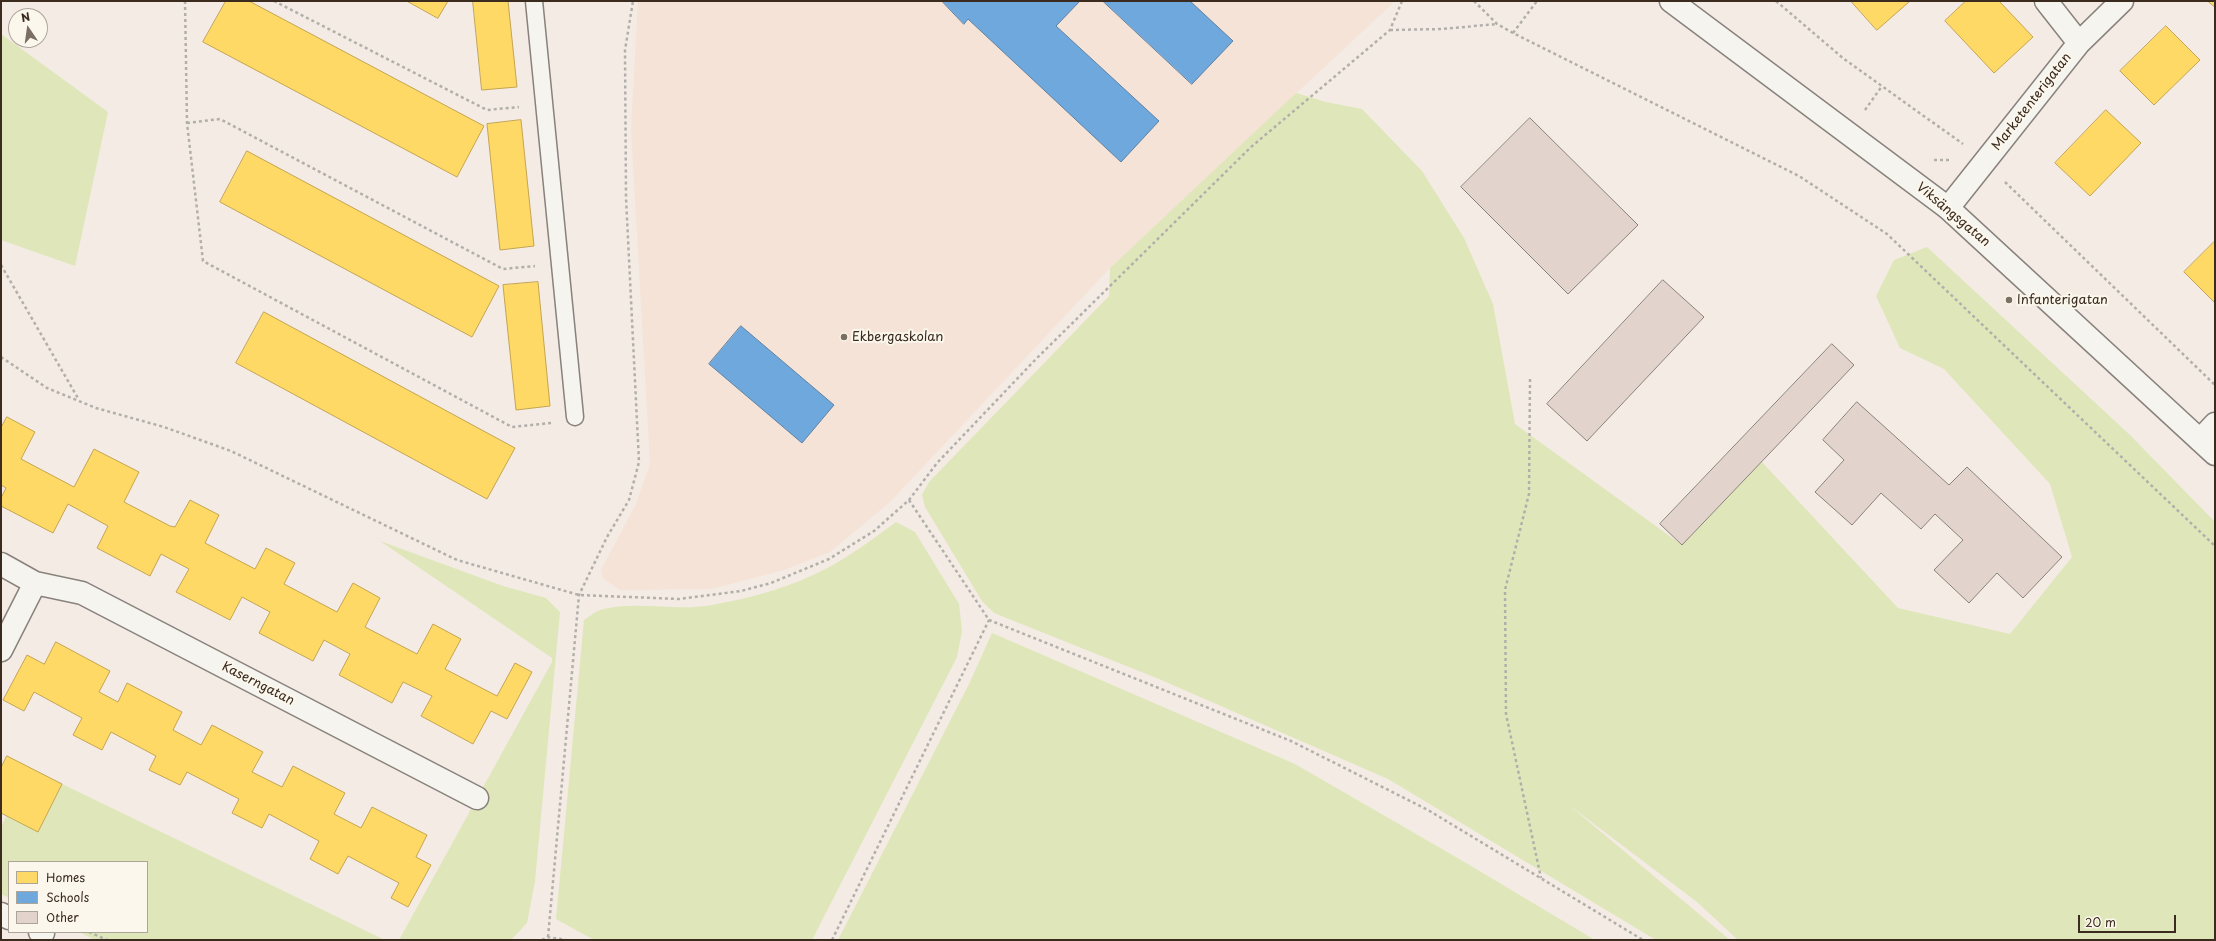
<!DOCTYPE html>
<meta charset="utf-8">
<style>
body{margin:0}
#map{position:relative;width:2216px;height:941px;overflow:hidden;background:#f3ebe4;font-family:"Playpen Sans",sans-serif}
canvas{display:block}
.frame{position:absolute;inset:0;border:2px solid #3b2a1e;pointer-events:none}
.legend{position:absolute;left:8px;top:861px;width:140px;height:72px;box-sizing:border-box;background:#fbf7ec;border:1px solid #aea59a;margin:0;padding:5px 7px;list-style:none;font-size:12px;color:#3b2a1e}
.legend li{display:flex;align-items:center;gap:8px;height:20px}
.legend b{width:20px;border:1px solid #aea59a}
.north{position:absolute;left:8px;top:8px;width:40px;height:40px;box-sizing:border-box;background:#fbf7ec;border:1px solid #aea59a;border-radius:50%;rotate:347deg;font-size:11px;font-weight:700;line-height:16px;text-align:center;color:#3b2a1e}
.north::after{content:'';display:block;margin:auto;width:14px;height:18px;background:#7b6e63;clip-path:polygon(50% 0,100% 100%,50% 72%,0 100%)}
.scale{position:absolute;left:2078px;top:915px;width:98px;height:18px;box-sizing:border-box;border:2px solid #3b2a1e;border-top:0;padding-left:5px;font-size:12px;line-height:14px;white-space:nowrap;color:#3b2a1e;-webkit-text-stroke:3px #fbf7ec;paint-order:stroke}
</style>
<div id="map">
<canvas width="2216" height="941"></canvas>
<div class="frame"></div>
<ul class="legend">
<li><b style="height:11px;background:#ffd966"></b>Homes</li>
<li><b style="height:11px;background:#6fa8dc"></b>Schools</li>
<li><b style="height:11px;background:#e2d4cc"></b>Other</li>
</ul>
<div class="north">N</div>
<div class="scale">20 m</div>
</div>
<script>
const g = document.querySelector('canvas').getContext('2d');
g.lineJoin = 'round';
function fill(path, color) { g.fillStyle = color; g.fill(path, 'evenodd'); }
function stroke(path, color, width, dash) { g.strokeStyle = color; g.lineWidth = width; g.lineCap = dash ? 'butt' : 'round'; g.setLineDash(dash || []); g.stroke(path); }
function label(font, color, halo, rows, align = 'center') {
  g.font = font + ' "Playpen Sans",sans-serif'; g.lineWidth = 4; g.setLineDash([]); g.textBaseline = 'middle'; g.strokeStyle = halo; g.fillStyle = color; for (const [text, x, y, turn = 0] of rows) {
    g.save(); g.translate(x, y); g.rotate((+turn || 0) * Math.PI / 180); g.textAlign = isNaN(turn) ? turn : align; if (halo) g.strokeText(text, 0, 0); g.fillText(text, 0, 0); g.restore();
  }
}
const built = new Path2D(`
 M638 1H1395L1110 268 890 502 830 552 784 570 711 589 620 590 603 578 601 570 636 504 650 464 631 129Z`);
const green = new Path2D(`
 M1 34 108 112 75 266 1 240Z
 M1296 93 1326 102 1362 109 1422 171 1464 238 1493 304 1515 424 1682 545 1761 461 1898 608 2010 634 2072 557 2050 484 1944 369 1900 348 1876 296 1894 260 1927 247 2130 435 2215 522V940H1738L1697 902 1569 805 1730 940H1656L1388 779 1159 679 994 613 982 601 925 507 922 495 929 482 1109 296 1110 268Z
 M896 522 915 532 959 604 962 631 957 657 812 940H594L556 919 584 620C589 617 594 612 600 610 636 600 675 612 712 605 745 599 781 590 811 576 841 563 870 541 896 522Z
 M380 541 503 586 546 598 560 612 535 881 527 923 511 940H399L552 662V658Z
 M992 633 1295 764 1461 860 1595 940H838L969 684Z
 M62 784 385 940H95L79 932H147V862H9V898L1 894V828L6 816 38 831Z`);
const homes = new Path2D(`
 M226 1H249L484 126 457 177 203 42Z
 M407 1H448L438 18Z
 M473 1H508L517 87 482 90Z
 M1851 1H1910L1877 30Z
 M1966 1H1999L2033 37 1994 73 1945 21Z
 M2208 1H2215V7Z
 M2166 26 2200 60 2154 105 2120 71Z
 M2106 110 2141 143 2090 196 2055 163Z
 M521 120 534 246 500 250 487 124Z
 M247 151 499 286 472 337 220 202Z
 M2215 241V303L2184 272Z
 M538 282 550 406 516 410 503 285Z
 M264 312 515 448 487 499 236 363Z
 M7 417 35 432 21 459 74 487 94 449 139 472 124 502 170 526 175 527 190 500 219 515 205 543 255 569 266 548 295 563 284 584 337 612 353 583 380 598 365 627 417 654 433 624 461 639 445 669 497 696 515 663 532 672 507 719 491 711 473 744 421 716 432 696 403 682 392 703 339 675 350 654 324 640 313 661 259 633 270 612 242 597 230 620 176 592 189 569 161 554 150 576 97 548 108 526 68 504 53 533 1 506V498L6 488 1 485V428Z
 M56 642 110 671 99 692 118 702 127 683 182 712 173 730 201 745 212 725 263 752 252 772 282 787 293 766 345 793 334 814 361 828 372 807 427 835 416 857 431 865 408 907 391 898 399 883 348 856 338 874 310 859 319 841 269 814 262 828 232 813 239 799 187 772 180 785 149 770 156 756 111 732 102 750 73 735 82 718 34 692 24 711 3 700 27 655 44 664Z
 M7 756 62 784 38 832 1 813V768Z`);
const schools = new Path2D(`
 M942 1H1080L1056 26 1159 121 1121 162 968 19 964 24Z
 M1103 1H1190L1233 41 1192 84Z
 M741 326 834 405 802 443 709 364Z`);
const building = new Path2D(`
 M1530 118 1638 225 1568 294 1461 187Z
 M1663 280 1704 317 1587 441 1547 404Z
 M1832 344 1854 365 1682 545 1660 524Z
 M1857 402 1949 485 1967 467 2062 557 2023 598 1997 573 1969 603 1934 570 1963 540 1935 514 1921 529 1881 493 1852 525 1815 492 1844 460 1823 440Z`);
const path = new Path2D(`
 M185 1 187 123 203 261 512 427 551 423
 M274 1 487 110 519 107
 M1474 1 1497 24 1513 33 1799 176 1887 234 2215 546
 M1776 1 1844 59 1963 144
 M1390 30 1442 29 1497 24
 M1513 33 1537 1
 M1865 110 1882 86
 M187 123 220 119 503 269 535 266
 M1934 160H1949
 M2005 182 2215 385
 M1 265 79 400
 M1 357 47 388 96 408 164 427 231 451 457 560 579 595 679 599 741 591 771 583 829 559 874 531 909 500 937 463 1036 359 1251 147 1390 30 1402 1
 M1530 379 1529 494 1505 590 1506 714 1541 878
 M909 500 989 620 1291 741 1428 810 1643 940
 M89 932 107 940
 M548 937 579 595 607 537 629 500 639 462 626 198 625 50 633 1
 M542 940 548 937 566 940
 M832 940 989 620`);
const service = new Path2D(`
 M534 1 575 417`);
const minor = new Path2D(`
 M2046 1 2079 43
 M1948 208 2079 43 2122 1
 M2200 440 2215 424
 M1 564 35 583 82 593 477 798
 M1 650 35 583
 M1 914 9 918
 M40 932 43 933`);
const tertiary = new Path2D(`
 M1671 1 1948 208 2215 454`);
const markers = [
 [2009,300,4,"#7b6e63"],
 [844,337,4,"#7b6e63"]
];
const streetNames = [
 ["Marketenterigatan",2032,102,-52],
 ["Viksängsgatan",1953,215,40],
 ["Kaserngatan",258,684,27]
];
const poiNames = [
 ["Infanterigatan",2017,300],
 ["Ekbergaskolan",852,337]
];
fill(built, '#f5e3d7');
fill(green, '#dfe7ba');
fill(homes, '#ffd966');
stroke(homes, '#c4a450', 1);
fill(schools, '#6fa8dc');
stroke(schools, '#5f82a3', 1);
fill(building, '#e2d4cc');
stroke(building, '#89827c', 1);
stroke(service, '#89827c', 19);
stroke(minor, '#89827c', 25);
stroke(tertiary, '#89827c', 25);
stroke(path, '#b2afaa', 2.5, [3, 3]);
stroke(service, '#f6f4ef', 16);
stroke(minor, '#f6f4ef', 22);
stroke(tertiary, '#f6f4ef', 22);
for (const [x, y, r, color] of markers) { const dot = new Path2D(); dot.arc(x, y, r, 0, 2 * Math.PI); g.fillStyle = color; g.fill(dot); stroke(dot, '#fbf7ec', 1.5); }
label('13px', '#3b2a1e', '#fbf7ec', streetNames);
label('13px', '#3b2a1e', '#fbf7ec', poiNames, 'left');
</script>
